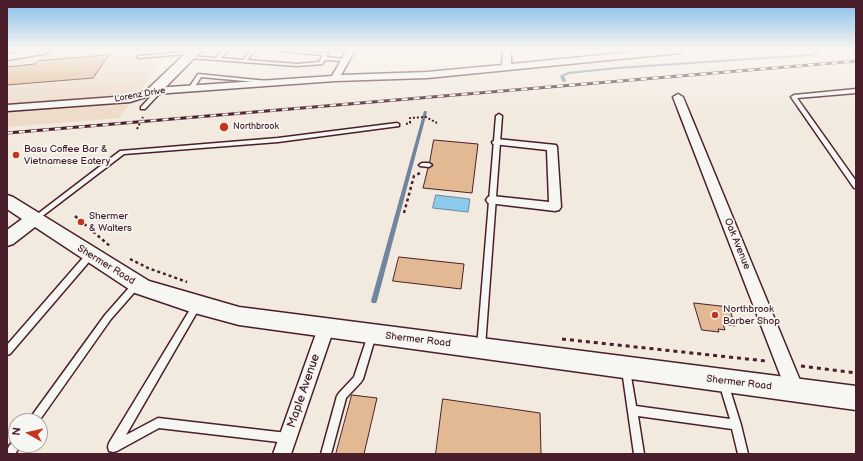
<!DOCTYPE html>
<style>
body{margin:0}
#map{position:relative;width:863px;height:461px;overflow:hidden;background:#f2eadf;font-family:"Balsamiq Sans",sans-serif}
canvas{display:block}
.frame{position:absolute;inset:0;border:8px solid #4a1f2b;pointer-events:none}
.north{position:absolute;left:8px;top:413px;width:40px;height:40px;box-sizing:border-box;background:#f6f6f2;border:1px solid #b1a0a2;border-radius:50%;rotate:278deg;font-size:11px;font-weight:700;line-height:16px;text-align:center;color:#4a1f2b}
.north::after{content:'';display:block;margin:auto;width:14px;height:18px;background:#c8321e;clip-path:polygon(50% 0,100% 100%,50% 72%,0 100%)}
</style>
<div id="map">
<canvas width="863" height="461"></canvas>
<div class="frame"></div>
<div class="north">N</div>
</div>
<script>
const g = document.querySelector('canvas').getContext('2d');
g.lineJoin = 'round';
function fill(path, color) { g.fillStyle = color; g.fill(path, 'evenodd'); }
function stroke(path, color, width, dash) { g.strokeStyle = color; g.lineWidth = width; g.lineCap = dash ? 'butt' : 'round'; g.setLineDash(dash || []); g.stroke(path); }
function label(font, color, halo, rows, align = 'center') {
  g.font = font + ' "Balsamiq Sans",sans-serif'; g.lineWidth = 3.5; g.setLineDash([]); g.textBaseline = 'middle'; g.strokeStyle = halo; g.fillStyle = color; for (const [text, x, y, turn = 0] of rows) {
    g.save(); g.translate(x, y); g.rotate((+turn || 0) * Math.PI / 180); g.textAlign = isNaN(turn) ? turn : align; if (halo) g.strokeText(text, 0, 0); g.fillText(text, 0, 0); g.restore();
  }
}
const built = new Path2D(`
 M91 50H171L119 118 7 127V61Z`);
const water = new Path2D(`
 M436 195 470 199 468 212 433 208Z`);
const stream = new Path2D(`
 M818 50H821L819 54 809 56 617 69 569 74 564 76 566 81 564 82 562 81 560 76 568 72 617 67 809 54 817 52Z
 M424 111H426L427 112 377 301 376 303H372L371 301Z`);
const building = new Path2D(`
 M109 55 93 78 7 85V67L35 64 38 61Z
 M434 140 478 144 472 193 423 188 428 168 433 165 430 162Z
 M399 257 464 264 461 289 393 281Z
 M694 303 729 307 735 326 723 324 725 330 718 329 719 332 702 330Z
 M352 395 377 398 364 454H336Z
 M443 399 540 413 541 454H436Z`);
const pathFar2 = new Path2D(`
 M406 124 410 123V118L426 117 437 123
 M137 129 143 117`);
const pathFar1 = new Path2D(`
 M404 213 414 176 420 173
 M75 216 111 247
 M130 259 148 268 187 282`);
const path = new Path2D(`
 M562 339 766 361
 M801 366 856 373`);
const lane = new Path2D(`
 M223 50H228L221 58 243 60 251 50H256L247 60 297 64 319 62 323 55 278 51 276 50H297L326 53 328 54 326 57 345 59 347 60 345 61 325 60 322 64 297 66 189 58 187 57 189 56 216 58Z
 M194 51 196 52V53L139 58 137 57 139 56Z
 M198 74 267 81 269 82 267 83 201 77 193 90H189L188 89Z
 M154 89 156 90 159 94 145 109H141V107L153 94 151 91Z
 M856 89V93L797 98 856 181V188H854L791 97 794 95Z
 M499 114 502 116 485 347 484 350 481 351 478 350 477 347 496 116Z
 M397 123 399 124V126L278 142 124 154 36 221H32L31 219 120 151 278 138Z
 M422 163H429L432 165 429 167 420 166 419 165Z
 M91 251 94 252 95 254 94 256 10 354 7 355V345L88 252Z
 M137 281 140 282 141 284 140 286 111 319 39 421H28L105 315 134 282Z
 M197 302 200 303 201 305 200 307 126 435 158 418 287 433 290 435 292 438 290 441 287 443 159 428 117 451 113 452 109 451 108 447 109 443 194 303Z
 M372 331 375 332 376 335 363 379 361 382 346 398 331 454H321L337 396 339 393 354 377 369 332Z
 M626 366 629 367 630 370 636 406 730 419 719 383 721 380 724 379 727 380 741 425 748 454H738L732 429 638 416 644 454H634L622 370 623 367Z
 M16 440V445H21L15 454H7C7 448 10 443 16 440Z`);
const street = new Path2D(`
 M32 50H53L49 53 7 60V54Z
 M347 50H355L341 75 427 72 502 65 503 50H511V64L652 50H684L680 53 427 78 335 81 155 94 130 102 7 111V105L129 96 154 88 332 76Z
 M678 94 683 97 804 390 801 396 795 398 789 396 786 390 673 97Z
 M497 139 556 145 557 147 561 207 559 210 555 211 488 203 486 200 488 197 492 196 549 202 547 150 493 144 492 142Z
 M326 321 331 323 334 328 291 454H273L318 328 321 323Z`);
const secondary = new Path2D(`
 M189 50H202L159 94H149L147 91 149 88Z
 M7 195 13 197 149 281 239 307 856 386V410L239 325 191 312 135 293 35 227 13 244 7 246V230L22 219 7 209Z`);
const rail = new Path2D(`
 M7 133 856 61`);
const markers = [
 [224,127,5,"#c8321e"],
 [16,155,4,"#c8321e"],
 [81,222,4,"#c8321e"],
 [715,315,4,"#c8321e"]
];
const farStreetnames = [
 ["Lorenz Drive",140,95,-10]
];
const farPoinames = [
 ["Northbrook",233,127]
];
const poiNames = [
 ["Basu Coffee Bar &",24,149],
 ["Vietnamese Eatery",24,161],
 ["Shermer",89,216],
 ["& Walters",89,228],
 ["Northbrook",723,309],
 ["Barber Shop",723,321]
];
const streetNames = [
 ["Oak Avenue",737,244,68],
 ["Shermer Road",106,265,32],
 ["Shermer Road",418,340,7],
 ["Shermer Road",739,383,7]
];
const nearStreetnames = [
 ["Maple Avenue",304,391,-71]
];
fill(built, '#eddbc8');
fill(water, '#8acaeb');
stroke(water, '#70869e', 1);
fill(stream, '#70869e');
fill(building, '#e2b993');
stroke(building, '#4a1f2b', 1);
stroke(lane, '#4a1f2b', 3);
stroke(street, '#4a1f2b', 3);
stroke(secondary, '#4a1f2b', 3);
stroke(pathFar2, '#4a1f2b', 2, [2, 2]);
stroke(pathFar1, '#4a1f2b', 2.5, [3, 3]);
stroke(path, '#4a1f2b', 3, [4, 4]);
fill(lane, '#f6f6f2');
fill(street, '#f6f6f2');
fill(secondary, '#f6f6f2');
stroke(rail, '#4a1f2b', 3);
stroke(rail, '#f6f6f2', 2, [6]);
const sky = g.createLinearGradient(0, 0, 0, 115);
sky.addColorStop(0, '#82bde9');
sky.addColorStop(0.43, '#f9f6f1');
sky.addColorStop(1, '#f9f6f100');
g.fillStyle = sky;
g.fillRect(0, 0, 863, 115);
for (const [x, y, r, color] of markers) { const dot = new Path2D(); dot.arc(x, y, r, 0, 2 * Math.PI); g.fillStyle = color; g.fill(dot); stroke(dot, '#f6f6f2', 1.5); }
label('9px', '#4a1f2b', '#f6f6f2', farStreetnames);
label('9px', '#4a1f2b', '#f6f6f2', farPoinames, 'left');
label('10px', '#4a1f2b', '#f6f6f2', poiNames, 'left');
label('10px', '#4a1f2b', '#f6f6f2', streetNames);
label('12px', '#4a1f2b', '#f6f6f2', nearStreetnames);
</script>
